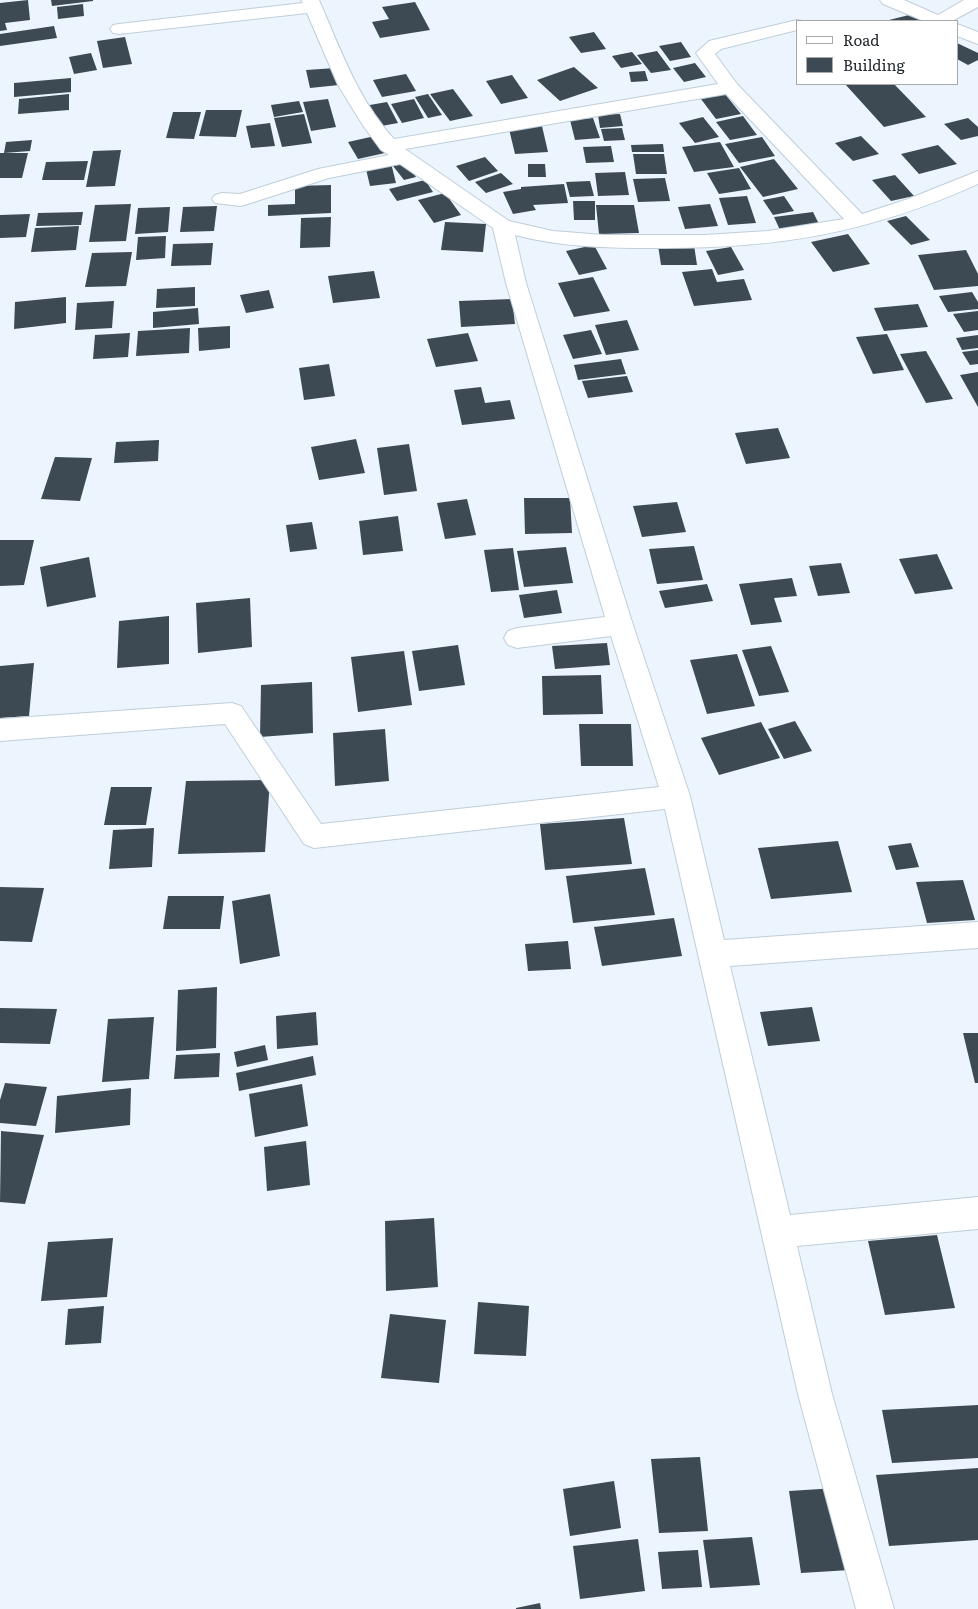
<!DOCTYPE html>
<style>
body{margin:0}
#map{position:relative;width:978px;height:1609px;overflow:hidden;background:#ecf5fd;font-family:Literata,serif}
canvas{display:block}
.legend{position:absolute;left:796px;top:20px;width:162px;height:65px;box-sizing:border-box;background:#fff;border:1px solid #a7a9ab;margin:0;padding:6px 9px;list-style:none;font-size:15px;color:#23292e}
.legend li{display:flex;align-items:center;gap:10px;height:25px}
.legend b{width:25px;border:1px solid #a7a9ab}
</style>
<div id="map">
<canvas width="978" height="1609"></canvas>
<ul class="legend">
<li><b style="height:6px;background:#fff"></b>Road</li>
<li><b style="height:14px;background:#3d4953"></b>Building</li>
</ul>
</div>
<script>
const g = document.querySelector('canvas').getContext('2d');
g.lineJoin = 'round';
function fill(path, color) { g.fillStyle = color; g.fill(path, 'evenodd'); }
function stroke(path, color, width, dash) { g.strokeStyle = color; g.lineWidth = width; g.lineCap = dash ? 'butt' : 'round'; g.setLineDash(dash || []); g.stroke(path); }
const building = new Path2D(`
 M28 0 30 20 5 23 7 30 0 31V3Z
 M51 0H93V1L52 6Z
 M415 2 430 30 380 38 372 22 389 19 382 7Z
 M83 4 84 16 58 19 57 7Z
 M917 13 926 21H885Z
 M54 26 57 38 0 46V34Z
 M594 32 606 49 581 53 569 37Z
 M125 37 132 64 103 68 97 41Z
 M681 42 691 57 670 61 659 46Z
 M957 43 978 53V60L968 65 957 59Z
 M657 51 671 70 651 73 637 55Z
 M632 52 642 64 621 68 612 56Z
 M91 53 97 70 74 74 69 57Z
 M695 63 706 77 684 82 673 68Z
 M574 67 598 88 560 101 537 80Z
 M336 68 339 85 310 88 306 70Z
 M645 71 648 81 631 82 629 72Z
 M406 74 416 91 382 97 373 80Z
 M512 75 528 98 501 104 486 81Z
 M71 78V92L14 97V83Z
 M845 84H894L926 117 884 127Z
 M453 89 473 116 450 121 430 94Z
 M69 94V110L18 114 19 99Z
 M428 94 442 115 428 118 415 97Z
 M725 94 741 114 716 119 701 99Z
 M328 99 336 127 311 131 303 102Z
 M414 99 424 118 402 123 391 104Z
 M299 101 303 112 274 117 271 105Z
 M387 102 398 123 376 127 364 106Z
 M206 110H242L236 137 199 136Z
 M173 112H201L194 139 166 138Z
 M304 114 312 143 282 147 274 118Z
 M620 114 623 126 600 128 598 115Z
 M743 116 757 135 730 140 716 122Z
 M703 117 719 137 695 143 679 123Z
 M593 118 600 138 575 140 570 120Z
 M968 118 978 127V136L961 140 944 124Z
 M270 123 275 146 251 148 246 126Z
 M542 126 548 152 515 154 509 129Z
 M622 128 625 140 604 141 601 129Z
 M375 136 385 153 358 159 348 142Z
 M861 136 879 154 853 161 835 143Z
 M762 137 775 156 739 163 725 144Z
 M32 140 30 151 4 153 6 142Z
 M720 142 734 167 694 172 682 147Z
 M663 144 664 152H632L631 145Z
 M938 145 957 164 919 174 901 154Z
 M611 146 614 162 586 163 583 147Z
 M121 150 115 186 86 187 93 151Z
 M0 153H28L22 178H0Z
 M633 154H664L667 174H636Z
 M485 157 498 171 469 181 456 166Z
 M774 159 798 189 763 197 740 167Z
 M88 161 84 180H42L46 162Z
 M391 163 396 183 370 186 365 165Z
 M406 163 416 177 404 180 393 166Z
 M528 164H545L546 177H528Z
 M739 168 751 189 719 194 707 173Z
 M625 172 629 195 598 196 595 173Z
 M501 173 513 184 486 193 475 182Z
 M895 175 914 196 891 201 872 180Z
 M665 178 670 201 638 202 633 179Z
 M425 180 433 192 397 201 389 189Z
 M590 181 594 196 570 197 566 182Z
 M564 184 568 203 533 205 536 210 513 214 503 192 521 189V187Z
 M331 185V213L268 216V205L295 204V186Z
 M445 193 461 215 434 223 418 200Z
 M747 196 756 223 728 225 719 198Z
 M784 196 794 211 773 215 763 200Z
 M573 201H595V220H574Z
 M131 204 126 241 89 242 95 205Z
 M710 204 718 226 685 229 678 207Z
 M596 205H634L639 233 599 234Z
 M217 206 214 231 180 232 183 207Z
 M170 207 168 232 135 234 138 208Z
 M83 212 81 225 36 226 38 213Z
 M813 212 820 226 780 230 774 217Z
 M30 214 26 237 0 238V215Z
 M906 216 930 240 911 245 887 221Z
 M331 217 330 247 300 248 301 218Z
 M445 222 486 224 483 252 441 250Z
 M79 226 76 250 31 252 35 228Z
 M848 234 870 264 833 272 811 242Z
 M166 236 165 258 136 260 138 237Z
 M213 243 211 265 171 266 173 244Z
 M594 245 607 269 579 275 566 251Z
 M658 245H694L697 265H661Z
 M731 247 744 270 718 275 706 251Z
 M966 250 978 274V286L934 290 918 255Z
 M132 252 126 286 85 287 92 253Z
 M712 269 717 282 744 279 752 300 694 306 682 272Z
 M374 271 380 298 333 303 328 276Z
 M593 277 610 311 574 317 558 283Z
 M195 287V306L156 308 157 289Z
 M269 290 274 308 246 313 240 295Z
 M972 292 978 302V309L948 312 939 296Z
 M66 297V323L14 329 15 302Z
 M512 299 515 324 461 327 459 301Z
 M114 301 112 328 75 330 77 303Z
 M918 304 928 327 884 331 874 308Z
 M198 308 199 324 153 328V312Z
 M978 311V330L964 332 953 314Z
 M627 320 639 350 606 355 595 325Z
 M230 326V348L199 351 198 328Z
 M190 328 189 353 136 356 138 331Z
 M591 330 602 354 573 359 563 335Z
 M130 333 128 357 93 359 95 335Z
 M468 333 478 361 436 367 427 339Z
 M887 334 904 370 873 374 856 337Z
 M978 335V348L962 350 956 338Z
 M978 350V364L970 365 962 352Z
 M926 351 953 399 926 403 900 354Z
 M621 359 626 374 578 380 574 365Z
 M329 364 335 396 304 400 299 368Z
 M978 372V407L960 375Z
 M627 376 633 392 588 398 582 381Z
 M481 387 485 403 510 400 515 419 462 425 454 390Z
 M778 428 790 458 746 464 735 433Z
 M356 439 365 473 319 480 311 447Z
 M159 440 158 461 114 463 116 442Z
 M409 444 417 491 384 495 377 448Z
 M55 457 92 458 80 501 41 499Z
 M524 498H570L572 533 525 534Z
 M467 499 476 535 445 539 437 503Z
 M677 502 686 532 642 537 633 506Z
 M398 516 403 551 363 555 359 521Z
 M312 522 317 549 290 552 286 525Z
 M0 540H34L24 585 0 586Z
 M694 546 703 580 657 584 649 549Z
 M566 547 573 583 524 587 517 551Z
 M513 548 519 590 491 592 484 550Z
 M937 554 953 589 915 594 899 559Z
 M89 557 96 597 47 607 40 567Z
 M841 563 850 593 818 596 809 566Z
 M792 578 797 596 774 598 782 622 751 625 739 584Z
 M707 584 713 601 665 608 659 591Z
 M557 590 562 613 524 618 519 595Z
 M250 598 252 647 198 653 196 603Z
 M169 616V664L117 668 119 621Z
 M607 643 610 665 555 669 552 646Z
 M458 645 465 685 419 691 412 651Z
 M771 646 789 692 759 696 742 650Z
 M404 651 412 705 358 712 351 657Z
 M737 654 755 706 707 714 690 660Z
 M34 663 29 716 0 718V666Z
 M601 675 603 714 543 715 542 676Z
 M312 682 313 733 260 737 261 685Z
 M795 721 812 751 784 759 768 729Z
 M761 722 780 758 719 775 701 738Z
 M579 724H631L633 766H581Z
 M385 729 389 781 335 786 333 733Z
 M270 780 265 852 178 854 186 781Z
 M111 787H152L146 825H104Z
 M624 818 632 864 545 870 540 824Z
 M154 828 152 867 109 869 113 830Z
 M838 841 852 892 771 899 758 848Z
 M911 843 919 867 896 870 888 846Z
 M645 868 655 915 573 923 566 876Z
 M963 880 975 920 927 923 916 882Z
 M0 887 44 888 32 942 0 941Z
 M270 894 280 956 240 964 232 901Z
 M168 896H224L220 929H163Z
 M674 918 682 956 602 966 594 927Z
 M568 941 571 969 528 971 525 944Z
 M217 987 216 1048 176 1051 178 990Z
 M812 1007 820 1041 768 1046 760 1012Z
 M0 1008 57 1009 50 1044 0 1043Z
 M316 1012 318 1045 277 1049 276 1016Z
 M154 1017 149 1079 102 1082 108 1019Z
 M963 1033H978V1083H975Z
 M265 1045 268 1060 237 1067 234 1052Z
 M220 1053 219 1077 174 1079 176 1055Z
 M313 1056 316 1075 239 1091 236 1073Z
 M5 1083 47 1087 36 1126 0 1123V1100Z
 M302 1084 308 1126 255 1137 249 1094Z
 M131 1088 130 1125 55 1133 57 1096Z
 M1 1131 44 1135 25 1204 0 1202Z
 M306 1141 310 1185 267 1191 264 1147Z
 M434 1218 438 1287 386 1291 385 1221Z
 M937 1235 955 1308 885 1315 868 1241Z
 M113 1238 107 1297 41 1301 48 1242Z
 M478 1302 529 1306 526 1356 474 1354Z
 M104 1306 101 1343 65 1345 68 1309Z
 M390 1314 446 1320 439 1383 381 1378Z
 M978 1405V1458L892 1463 882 1410Z
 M700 1457 708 1531 659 1533 651 1459Z
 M978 1468V1540L889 1546 876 1475Z
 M614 1481 621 1528 570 1536 563 1489Z
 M836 1488 850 1570 801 1573 789 1491Z
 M752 1537 760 1585 710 1588 703 1540Z
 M638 1539 645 1591 580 1599 573 1546Z
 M698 1550 702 1587 662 1589 658 1552Z
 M540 1603 541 1609H516V1608Z`);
const minor = new Path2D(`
 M301 0H319C340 48 358 100 394 139L718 84 696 53 709 41 797 20 803 21H797V30L721 49 715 54 737 84 862 214 908 199 978 171V184C867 234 775 249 654 248 607 248 560 247 515 235L526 283 633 625 690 796 724 940 978 922V948L730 966 790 1215 978 1197V1229L797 1246 832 1394 894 1609H856L798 1394 665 809 314 848 304 844 225 724 0 741V719L232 703 241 706 321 824 659 787 611 636 517 648 508 645 504 638 508 631 517 628 605 617 506 283 493 228 400 164 329 178 241 206 215 203 212 199 215 195 222 193 240 194 318 169 389 155 381 150 362 124 338 85 307 13 119 34 113 33 110 29 113 25 119 24 303 3ZM726 94 844 219 768 231 704 235H604L553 231 509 221 405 149Z
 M880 0H904L938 15 964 0H978V7L952 21H924L883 4Z
 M957 24 978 32V44L957 36Z`);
fill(building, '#3d4953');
stroke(minor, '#bfceda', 2);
fill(minor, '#fff');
</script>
